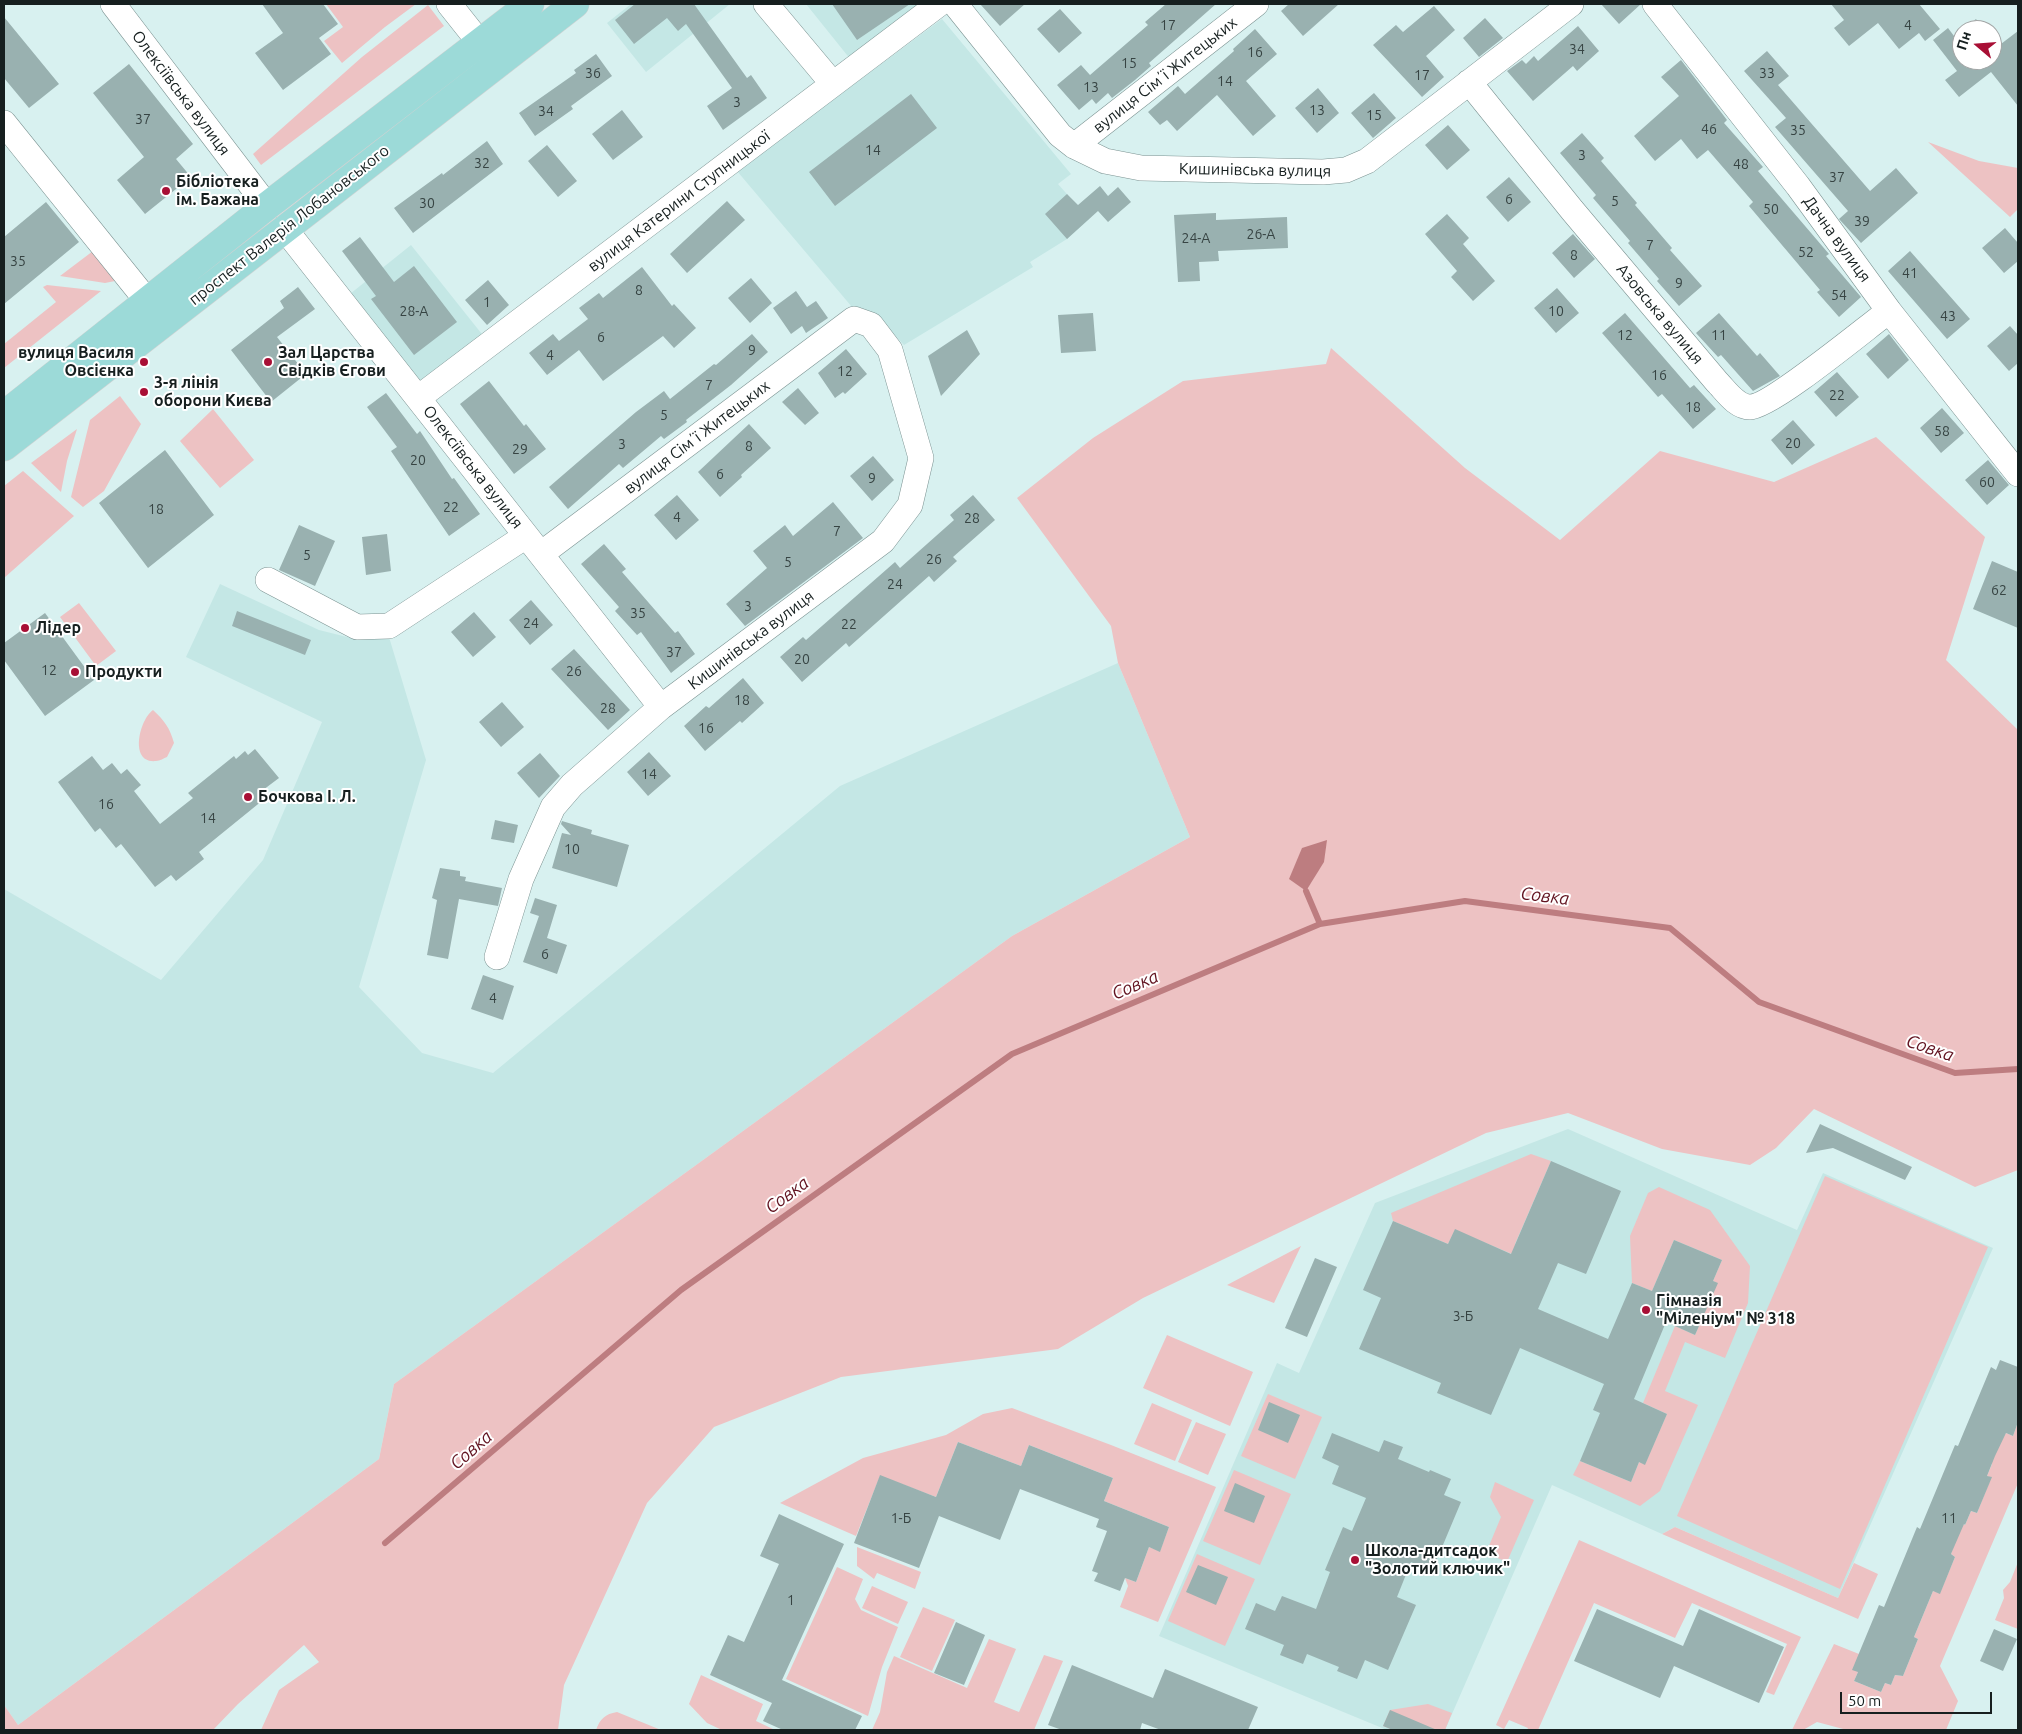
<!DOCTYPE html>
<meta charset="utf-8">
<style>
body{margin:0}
#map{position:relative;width:2022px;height:1734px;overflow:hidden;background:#d8f1f0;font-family:Ubuntu,sans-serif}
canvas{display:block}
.frame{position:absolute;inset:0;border:5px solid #161f1f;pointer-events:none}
.north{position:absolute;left:1952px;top:20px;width:50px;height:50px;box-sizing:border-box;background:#fff;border:1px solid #a2a5a5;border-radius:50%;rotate:288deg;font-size:14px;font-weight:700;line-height:20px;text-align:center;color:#161f1f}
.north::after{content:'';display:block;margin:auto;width:18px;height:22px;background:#a80f35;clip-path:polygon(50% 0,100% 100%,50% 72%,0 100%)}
.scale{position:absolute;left:1840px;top:1692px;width:152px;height:22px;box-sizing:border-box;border:2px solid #161f1f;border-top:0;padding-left:6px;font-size:15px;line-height:18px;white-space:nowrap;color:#161f1f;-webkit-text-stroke:4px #fff;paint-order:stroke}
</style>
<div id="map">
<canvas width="2022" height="1734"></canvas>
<div class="frame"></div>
<div class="north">Пн</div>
<div class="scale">50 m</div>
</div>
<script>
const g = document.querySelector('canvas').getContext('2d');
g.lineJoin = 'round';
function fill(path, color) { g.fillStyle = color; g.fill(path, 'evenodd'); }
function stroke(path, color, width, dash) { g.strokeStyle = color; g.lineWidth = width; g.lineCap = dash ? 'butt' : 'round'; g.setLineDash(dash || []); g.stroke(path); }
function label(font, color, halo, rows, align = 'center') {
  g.font = font + ' Ubuntu,sans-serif'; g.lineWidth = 4; g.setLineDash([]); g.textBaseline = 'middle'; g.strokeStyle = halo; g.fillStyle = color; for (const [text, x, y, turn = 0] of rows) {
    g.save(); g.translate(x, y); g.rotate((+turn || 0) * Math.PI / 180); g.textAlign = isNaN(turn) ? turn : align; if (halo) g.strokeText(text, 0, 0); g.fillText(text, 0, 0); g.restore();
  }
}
const built = new Path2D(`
 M631 4H730L646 72 607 23Z
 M806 4H922L851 60Z
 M942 19 1071 174 1058 184 1089 219 1067 239 1030 262 1033 267 904 345 877 316 852 307 737 171Z
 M411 245 485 338 421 387 345 298Z
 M220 584 319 630 351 638 389 637 426 760 359 987 422 1053 493 1073 840 786 1118 663 1190 837 1012 936 394 1384 379 1459 18 1725 4 1705V889L161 980 263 860 322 722 186 657Z
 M1568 1129 1797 1230 1823 1173 1993 1248 1838 1598 1675 1527 1662 1534 1552 1485 1445 1730H1387L1159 1636 1277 1363 1299 1373 1375 1203Z`);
const green = new Path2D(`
 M326 4H416L385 27 342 63 324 41 343 27Z
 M428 5 444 26 261 165 253 154 362 57Z
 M1928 142 1979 161 2018 168V209L2010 217Z
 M93 251 115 281 105 283 60 276Z
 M47 285 101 291 4 368V344L56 302 43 287Z
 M1331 348 1465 468 1560 540 1660 451 1774 482 1876 437 1985 537 1946 660 2018 730V1170L1975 1187 1814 1109 1776 1148 1750 1165 1662 1149 1568 1113 1486 1133 1143 1298 1058 1349 841 1377 714 1427 647 1503 564 1685 558 1730H261L279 1690 319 1662 304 1645 238 1704 213 1730H4V1705L18 1725 379 1459 394 1384 1012 936 1190 837 1118 663 1111 626 1017 498 1093 438 1183 381 1326 364Z
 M120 396 141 424 104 491 83 507 71 497 90 420Z
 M213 409 254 460 220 488 180 441Z
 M77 429 67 461 61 492 31 463Z
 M23 471 74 516 4 578V486Z
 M79 603 116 651 96 666 60 617Z
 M153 710C164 720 170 728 174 743L167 757C164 758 160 761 156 761 129 764 139 720 153 710Z
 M1531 1154 1551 1161 1515 1244 1519 1257 1455 1230 1448 1244 1393 1221 1391 1213Z
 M1825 1176 1988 1247 1840 1589 1677 1516Z
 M1659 1187 1710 1210 1750 1266 1748 1303 1725 1358 1685 1342 1665 1391 1698 1405 1660 1491 1640 1506 1573 1475 1580 1461 1631 1482 1639 1462 1645 1464 1667 1414 1643 1403 1675 1326 1695 1335 1717 1283 1713 1281 1722 1260 1674 1240 1652 1291 1632 1283 1630 1236 1648 1193Z
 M1301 1246 1274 1303 1227 1285Z
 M1167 1335 1253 1372 1230 1426 1143 1388Z
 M1268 1394 1322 1417 1295 1479 1241 1456Z
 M1152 1403 1192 1420 1175 1461 1134 1444Z
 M1012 1408 1111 1445 1216 1487 1158 1622 1120 1607 1128 1586 1125 1578 1136 1582 1149 1547 1160 1551 1169 1527 1104 1501 1113 1478 1029 1445 1021 1466 958 1442 936 1497 880 1476 856 1536 780 1503 863 1458 946 1435 983 1414Z
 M1196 1422 1226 1434 1208 1475 1178 1462Z
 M2018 1422V1483L1940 1666 1958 1701 1946 1730H1847L1817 1722 1803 1730H1792L1834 1644 1859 1654 1858 1672 1854 1681 1881 1692 1885 1683 1891 1685 1895 1675 1903 1676 1918 1639 1914 1637 1933 1591 1940 1593 1955 1557 1951 1554 1961 1523 1965 1525 1971 1511 1977 1513 1991 1478 1987 1476 1992 1464 1987 1462 2006 1433 2013 1436Z
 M1234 1470 1291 1494 1260 1565 1203 1541Z
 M1495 1482 1534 1500 1507 1562 1486 1553 1501 1517 1490 1497Z
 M1675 1527 1838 1598 1854 1563 1878 1574 1858 1619 1662 1534Z
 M1579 1540 1801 1637 1774 1695 1766 1692 1787 1644 1692 1603 1675 1638 1594 1603 1538 1730H1527L1528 1728 1509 1720 1504 1729 1496 1725Z
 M857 1547 921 1572 915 1589 877 1573 874 1579 857 1566Z
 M1197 1554 1255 1579 1225 1646 1168 1621Z
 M2018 1562V1629L1995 1620 2004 1598 2003 1590 2010 1582Z
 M837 1567 863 1579 855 1599 861 1610 898 1627 882 1667 868 1716 786 1679Z
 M872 1586 908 1602 898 1624 862 1608Z
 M923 1607 955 1620 932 1671 900 1657Z
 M989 1639 1016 1649 994 1702 1019 1712 1044 1655 1063 1661 1034 1730H872L880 1712 887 1672 894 1656 967 1688Z
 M701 1675 763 1704 756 1721 775 1730H722L707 1723 689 1704Z
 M1428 1704 1452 1713 1445 1730H1393L1383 1726 1390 1710Z
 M617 1712 661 1730H596C600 1719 605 1714 617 1712Z`);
const water = new Path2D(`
 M1327 840 1324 862 1306 891 1289 879 1302 848Z`);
const stream = new Path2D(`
 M1306 891 1320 924
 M385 1543 681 1290 1012 1054 1320 924 1465 901 1670 928 1759 1002 1955 1073 2018 1069`);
const building = new Path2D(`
 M262 4H323L338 24 319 38 331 54 283 90 255 53 283 33Z
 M635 4H694L747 78 751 75 767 98 723 130 707 106 732 88 686 24 678 31 667 18 634 44 615 20Z
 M832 4H910L857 40Z
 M980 4H1025L1000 26Z
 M1166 4H1216L1149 63 1151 66 1135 80 1112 98 1108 93 1096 104 1092 99 1079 110 1057 85 1081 65 1090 75 1148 25 1145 22Z
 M1289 4H1339L1303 36 1281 11Z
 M1601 4H1641L1619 24Z
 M1831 4H1919L1940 29 1925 41 1919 33 1899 49 1878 23 1849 46 1834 28 1844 20Z
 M1434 6 1455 30 1426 56 1444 77 1422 97 1373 45 1396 25 1403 32Z
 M1060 9 1082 33 1059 53 1037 29Z
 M4 17 59 84 29 108 4 78Z
 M1485 18 1503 38 1479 57 1463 38Z
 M1976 19 1984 30H1962V60H1992V40L1997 47 2018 31V106L1991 72 1959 97 1945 80 1957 71 1933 40 1948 28 1954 36Z
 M1578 26 1599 51 1577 71 1573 66 1533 101 1507 71 1522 60 1526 64 1534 56 1538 61Z
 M1255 29 1277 54 1246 81 1276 116 1253 136 1217 95 1177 131 1167 120 1160 125 1148 112 1178 86 1185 94 1234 51 1233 49Z
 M1767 51 1789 76 1778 85 1870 191 1896 168 1918 193 1861 243 1839 219 1848 211 1775 127 1786 118 1744 71Z
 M596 54 612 76 571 106 573 109 535 136 519 113 576 73 574 70Z
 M1681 60 1727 120 1724 123 1763 167 1758 171 1829 254 1826 256 1861 297 1839 317 1817 292 1820 290 1749 206 1753 202 1708 150 1697 159 1681 139 1655 161 1634 136 1679 96 1661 77Z
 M129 64 193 144 176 159 191 177 145 214 117 180 144 157 93 93Z
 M1318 88 1339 113 1317 133 1295 108Z
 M1374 93 1396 118 1373 138 1351 113Z
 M911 94 937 128 835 206 809 172Z
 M622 110 643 137 613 160 592 134Z
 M1448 125 1470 150 1447 170 1425 145Z
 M1582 133 1604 158 1601 161 1637 203 1635 205 1672 248 1670 250 1702 286 1679 306 1657 281 1659 279 1628 243 1630 241 1593 198 1596 195 1560 153Z
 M487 141 503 164 413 233 394 208 442 173 443 175Z
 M547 145 577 181 558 197 528 161Z
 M1509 177 1531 202 1508 222 1486 197Z
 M1100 186 1108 196 1118 187 1131 202 1108 222 1098 211 1067 239 1045 214 1067 194 1078 205Z
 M727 201 745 220 687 273 670 254Z
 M46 202 79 242 4 304V237Z
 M1216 213V220L1287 217 1288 248 1218 251 1219 261 1199 262 1200 281 1178 282 1174 215Z
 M1447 214 1469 238 1463 244 1495 281 1473 301 1451 277 1457 271 1425 234Z
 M2005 228 2018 243V261L2004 273 1982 248Z
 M1573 234 1595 259 1574 278 1552 253Z
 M360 237 394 282 414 266 457 322 414 355 371 299 376 296 342 251Z
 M1910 251 1970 319 1947 339 1888 271Z
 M642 267 672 306 674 304 696 328 674 348 663 336 603 381 579 350 547 375 529 353 553 334 559 341 588 319 579 308 599 293 603 298Z
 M751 278 772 303 750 323 728 298Z
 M488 280 509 305 487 325 465 300Z
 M298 287 315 309 277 337 306 374 271 402 231 350 284 308 280 301Z
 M1557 288 1579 313 1556 333 1534 308Z
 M796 291 807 307 816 301 828 318 806 333 802 326 791 334 773 308Z
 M1093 313 1096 351 1061 353 1058 315Z
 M1625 313 1690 388 1694 385 1716 409 1693 429 1662 394 1658 397 1602 333Z
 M1719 313 1757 356 1760 353 1780 376 1753 391 1721 355 1718 357 1696 333Z
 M2010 326 2018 335V363L2009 371 1987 346Z
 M967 330 980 354 941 396 928 356Z
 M752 334 768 352 731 385 686 420 687 422 664 439 661 436 623 468 619 464 568 509 549 487 636 412 664 391 670 399 714 364 716 365Z
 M1889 334 1909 360 1888 379 1866 354Z
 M846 349 867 374 845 394 843 392 835 398 818 373Z
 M1837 372 1859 397 1836 417 1814 392Z
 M489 381 524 426 526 424 546 449 514 474 460 404Z
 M798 388 819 413 805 425 782 402Z
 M386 393 417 434 420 431 452 479 454 478 480 514 449 536 391 451 397 447 367 407Z
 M1942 408 1964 433 1941 453 1920 428Z
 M1793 420 1815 445 1792 465 1771 440Z
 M749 424 771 448 741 475 742 477 720 497 698 472Z
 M165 450 214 515 148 568 99 503Z
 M873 456 894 480 872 501 850 476Z
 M1988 460 2009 485 1987 505 1965 480Z
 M677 495 699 520 676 540 654 515Z
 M973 495 995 520 953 557 957 561 934 582 929 576 849 647 846 643 802 682 780 657 803 637 806 640 895 562 900 568 954 520 950 515Z
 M833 502 863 538 745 626 726 604 767 568 753 551 785 525 793 536Z
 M299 525 335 541 315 586 279 570Z
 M387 534 391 571 366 575 362 537Z
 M604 544 626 569 622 572 675 633 678 631 695 654 671 673 641 632 637 635 615 611 619 607 581 564Z
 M1992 561 2018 572V628L1973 609Z
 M531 600 553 625 530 645 509 620Z
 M237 611 311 640 305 655 232 626Z
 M474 612 496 637 473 657 451 632Z
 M45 613 94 680 45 716 4 660V643Z
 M574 649 630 710 608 730 551 669Z
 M743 678 764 703 742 723 740 721 705 751 684 726 706 706 709 708Z
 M502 702 524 727 501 747 479 722Z
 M255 749 279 778 263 790 268 796 199 852 204 859 176 881 171 875 155 887 121 844 116 848 100 828 95 832 58 782 92 756 103 770 112 763 121 774 127 769 141 785 134 791 160 824 193 798 188 793 234 756 236 759 245 751 248 755Z
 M649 752 671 776 648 796 627 772Z
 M540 753 560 776 539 798 517 773Z
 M495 820 518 825 514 843 491 839Z
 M562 821 592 830 591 834 629 845 617 887 552 868 562 833 571 835 561 824Z
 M440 868 460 871V876L466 877 465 881 502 888 498 906 459 899 448 959 427 955 437 900 432 898Z
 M535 898 557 905 547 938 567 945 557 974 523 962 539 916 530 913Z
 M483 975 514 986 503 1020 471 1009Z
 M1820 1124 1912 1167 1905 1180 1833 1148 1806 1153Z
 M1551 1161 1621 1191 1586 1274 1558 1263 1538 1309 1608 1339 1632 1283 1652 1291 1674 1240 1722 1260 1713 1281 1718 1283 1695 1335 1666 1322 1634 1399 1667 1414 1645 1465 1639 1462 1631 1482 1580 1461 1600 1413 1593 1410 1604 1384 1520 1348 1491 1415 1437 1393 1441 1383 1359 1349 1381 1298 1363 1290 1393 1221 1448 1244 1455 1229 1511 1254Z
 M1315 1258 1337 1267 1307 1337 1285 1328Z
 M2000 1360 2018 1367V1422L2013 1436 2006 1433 1995 1456 1987 1476 1992 1477 1977 1513 1971 1511 1965 1525 1964 1524 1951 1554 1955 1557 1940 1594 1933 1591 1914 1637 1918 1639 1903 1676 1895 1675 1891 1685 1885 1683 1881 1692 1854 1681 1858 1672 1852 1670 1879 1605 1884 1607 1917 1527 1920 1529 1955 1445 1958 1446 1991 1367 1996 1370Z
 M1269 1402 1300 1415 1288 1443 1258 1430Z
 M1332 1433 1379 1452 1384 1440 1403 1447 1398 1459 1429 1472 1430 1470 1451 1479 1444 1495 1461 1502 1432 1571 1411 1562 1397 1597 1416 1605 1388 1670 1365 1660 1357 1679 1337 1671 1339 1667 1307 1654 1303 1664 1280 1655 1284 1645 1245 1629 1256 1603 1275 1611 1282 1596 1316 1609 1330 1572 1325 1570 1343 1527 1352 1531 1366 1498 1332 1484 1339 1466 1322 1458Z
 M958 1442 1021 1466 1029 1445 1113 1478 1104 1501 1169 1527 1160 1552 1149 1547 1136 1582 1125 1578 1120 1591 1094 1581 1098 1573 1092 1571 1107 1531 1096 1527 1099 1519 1020 1489 1000 1540 939 1516 919 1568 854 1543 880 1475 936 1497Z
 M1235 1483 1265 1496 1254 1523 1224 1511Z
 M779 1514 844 1544 782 1680 862 1716 855 1730H783L763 1721 772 1703 710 1675 728 1635 744 1642 779 1564 760 1556Z
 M1198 1565 1228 1577 1216 1605 1186 1592Z
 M1597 1609 1683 1646 1699 1609 1784 1647 1759 1703 1674 1666 1660 1698 1574 1661Z
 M956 1622 985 1635 964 1685 934 1673Z
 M1994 1629 2017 1639 2003 1671 1980 1661Z
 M1072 1665 1153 1698 1165 1669 1258 1707 1248 1730H1161L1142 1723 1140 1730H1062L1048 1725Z
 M1390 1710 1437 1730H1393L1383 1726Z`);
const minor = new Path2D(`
 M113 4 267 206
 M449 4 480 43
 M766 4 833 84
 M955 4 1060 135 1074 146 1105 161 1141 168 1323 172 1346 170 1367 161 1571 4
 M1655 4 1798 186 1889 311 2018 474
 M1469 82 1572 210 1717 382C1726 391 1736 407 1750 407 1771 407 1867 327 1889 311
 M4 123 148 302
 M1074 146 1256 4
 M284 228 661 707
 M418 398 939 4
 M268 580 357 627 389 626 526 536
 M497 957 521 879 553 807 572 785 661 707 883 541 910 505 921 458 890 350 871 325 854 319 541 554`);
const major = new Path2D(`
 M4 415 267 206 530 4
 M4 447 575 4`);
const markers = [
 [166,191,5,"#a80f35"],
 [144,362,5,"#a80f35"],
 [268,362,5,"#a80f35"],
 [144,392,5,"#a80f35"],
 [25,628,5,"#a80f35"],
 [75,672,5,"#a80f35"],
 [248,797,5,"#a80f35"],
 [1646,1310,5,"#a80f35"],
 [1355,1560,5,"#a80f35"]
];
const numberNames = [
 ["17",1168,25],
 ["4",1908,25],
 ["34",1577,49],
 ["16",1255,52],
 ["15",1129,63],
 ["36",593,73],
 ["33",1767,73],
 ["17",1422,75],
 ["14",1225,81],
 ["13",1091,87],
 ["3",737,102],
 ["13",1317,110],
 ["34",546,111],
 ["15",1374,115],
 ["37",143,119],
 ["46",1709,129],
 ["35",1798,130],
 ["14",873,150],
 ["3",1582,155],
 ["32",482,163],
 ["48",1741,164],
 ["37",1837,177],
 ["6",1509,199],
 ["5",1615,201],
 ["30",427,203],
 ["50",1771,209],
 ["39",1862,221],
 ["26-А",1261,234],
 ["24-А",1196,238],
 ["7",1650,245],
 ["52",1806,252],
 ["8",1574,255],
 ["35",18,261],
 ["41",1910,273],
 ["9",1679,283],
 ["8",639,290],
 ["54",1839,295],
 ["1",487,302],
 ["28-А",414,311],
 ["10",1556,311],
 ["43",1948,316],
 ["12",1625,335],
 ["11",1719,335],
 ["6",601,337],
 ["9",752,350],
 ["4",550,355],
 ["12",845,371],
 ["16",1659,375],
 ["7",709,385],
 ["22",1837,395],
 ["18",1693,407],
 ["5",664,415],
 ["58",1942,431],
 ["20",1793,443],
 ["3",622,444],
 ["8",749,446],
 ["29",520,449],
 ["20",418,460],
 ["6",720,474],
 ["9",872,478],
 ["60",1987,482],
 ["22",451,507],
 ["18",156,509],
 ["4",677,517],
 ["28",972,518],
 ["7",837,531],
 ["5",307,555],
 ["26",934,559],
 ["5",788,562],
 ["24",895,584],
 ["62",1999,590],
 ["3",748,606],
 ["35",638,613],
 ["24",531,623],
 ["22",849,624],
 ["37",674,652],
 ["20",802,659],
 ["12",49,670],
 ["26",574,671],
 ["18",742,700],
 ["28",608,708],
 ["16",706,728],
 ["14",649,774],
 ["16",106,804],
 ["14",208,818],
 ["10",572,849],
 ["6",545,954],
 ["4",493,998],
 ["3-Б",1463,1316],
 ["1-Б",901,1518],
 ["11",1949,1518],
 ["1",791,1600]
];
const streetNames = [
 ["вулиця Сімʼї Житецьких",1165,75,-38],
 ["Олексіївська вулиця",181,93,53],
 ["Кишинівська вулиця",1255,170,1],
 ["вулиця Катерини Ступницької",679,201,-37],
 ["проспект Валерія Лобановського",289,225,-38],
 ["Дачна вулиця",1837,239,54],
 ["Азовська вулиця",1660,314,50],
 ["вулиця Сімʼї Житецьких",697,437,-37],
 ["Олексіївська вулиця",473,467,52],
 ["Кишинівська вулиця",751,640,-37]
];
const poiNames = [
 ["Бібліотека",176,182],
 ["ім. Бажана",176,200],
 ["вулиця Василя",134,353,"right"],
 ["Овсієнка",134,371,"right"],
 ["Зал Царства",278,353],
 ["Свідків Єгови",278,371],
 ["3-я лінія",154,383],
 ["оборони Києва",154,401],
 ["Лідер",35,628],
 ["Продукти",85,672],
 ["Бочкова І. Л.",258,797],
 ["Гімназія",1656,1301],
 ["\"Міленіум\" № 318",1656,1319],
 ["Школа-дитсадок",1365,1551],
 ["\"Золотий ключик\"",1365,1569]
];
const waterNames = [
 ["Совка",1545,896,7],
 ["Совка",1135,985,-23],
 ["Совка",1930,1048,19],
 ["Совка",787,1195,-36],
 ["Совка",471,1450,-41]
];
fill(built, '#c4e7e5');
fill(green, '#edc2c3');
fill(water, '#bd7d80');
stroke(stream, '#bd7d80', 6);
fill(building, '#99b1b0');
stroke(minor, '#7c9392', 26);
stroke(major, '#d0d2d2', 29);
stroke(minor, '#fff', 25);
stroke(major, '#9cdad8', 28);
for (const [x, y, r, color] of markers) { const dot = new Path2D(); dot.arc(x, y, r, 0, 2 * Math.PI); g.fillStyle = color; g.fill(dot); stroke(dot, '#fff', 2); }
label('14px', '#374443', null, numberNames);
label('16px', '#161f1f', '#fff', streetNames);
label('bold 16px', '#161f1f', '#fff', poiNames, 'left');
label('italic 18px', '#621421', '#fff', waterNames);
</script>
